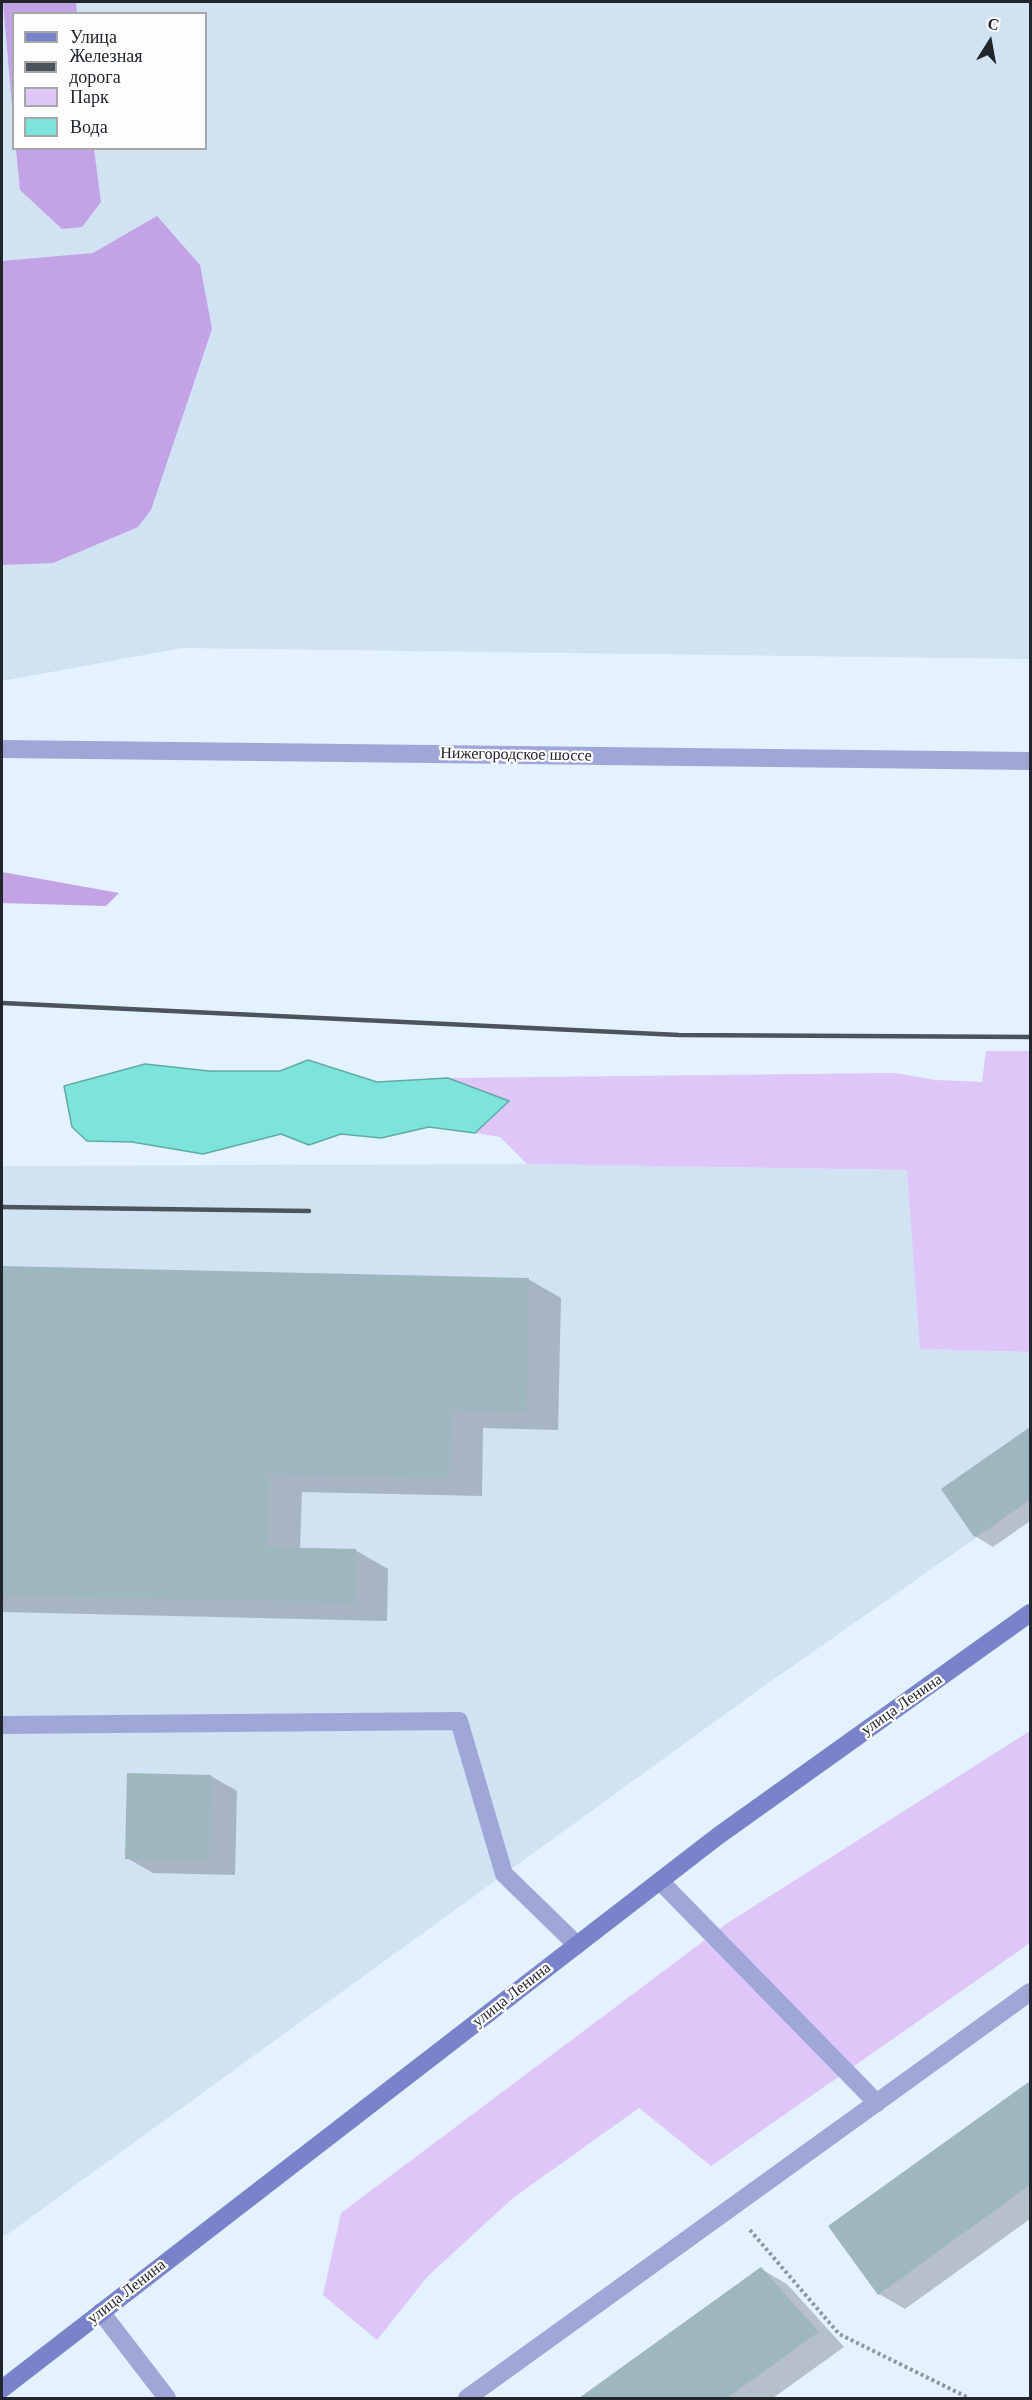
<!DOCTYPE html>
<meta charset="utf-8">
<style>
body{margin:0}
#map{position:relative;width:1032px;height:2400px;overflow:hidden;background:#e4f1fe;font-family:"Times New Roman",serif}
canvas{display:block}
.frame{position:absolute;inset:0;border:3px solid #20262b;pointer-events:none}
.legend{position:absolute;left:12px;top:12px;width:195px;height:138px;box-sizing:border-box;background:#fdfdfd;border:2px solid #a5a7a9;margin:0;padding:8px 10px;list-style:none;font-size:18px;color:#20262b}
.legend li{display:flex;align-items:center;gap:12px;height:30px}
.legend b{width:30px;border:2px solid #a5a7a9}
.north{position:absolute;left:960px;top:12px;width:60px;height:60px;-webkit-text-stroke:4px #fdfdfd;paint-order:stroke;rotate:11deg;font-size:16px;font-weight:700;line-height:24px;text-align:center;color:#20262b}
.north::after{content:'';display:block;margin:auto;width:21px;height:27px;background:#20262b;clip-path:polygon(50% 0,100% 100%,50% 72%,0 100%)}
</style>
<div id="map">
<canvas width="1032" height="2400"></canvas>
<div class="frame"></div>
<ul class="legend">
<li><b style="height:8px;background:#7983ca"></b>Улица</li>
<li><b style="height:8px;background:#4c545b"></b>Железная дорога</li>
<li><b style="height:16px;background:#dec6f9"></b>Парк</li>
<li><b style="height:16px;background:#7de4db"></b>Вода</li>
</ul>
<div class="north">С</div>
</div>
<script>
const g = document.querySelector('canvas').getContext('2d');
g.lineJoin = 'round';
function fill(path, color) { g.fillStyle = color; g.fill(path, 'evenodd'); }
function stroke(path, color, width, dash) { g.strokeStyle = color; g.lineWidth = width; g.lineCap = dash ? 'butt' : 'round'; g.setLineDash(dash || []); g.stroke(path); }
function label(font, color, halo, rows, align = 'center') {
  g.font = font + ' "Times New Roman",serif'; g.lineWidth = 4.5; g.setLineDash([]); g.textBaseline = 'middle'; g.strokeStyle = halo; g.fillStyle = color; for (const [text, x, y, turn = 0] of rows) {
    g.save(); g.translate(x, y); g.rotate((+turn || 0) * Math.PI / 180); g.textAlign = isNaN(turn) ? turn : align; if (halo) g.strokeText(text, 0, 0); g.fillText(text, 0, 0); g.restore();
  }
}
const built = new Path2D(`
 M2 2H1030V659L182 648 2 681ZM14 14H206V148H14Z
 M527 1164 907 1170 921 1349 1030 1352V1500L757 1691 5 2236 2 2232V1166Z`);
const green = new Path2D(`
 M986 1051H1030V1352L920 1349 907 1170 527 1164 500 1137 475 1133 508 1101 448 1078 895 1073 936 1080 982 1082Z
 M1030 1731V1943L711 2166 639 2108 513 2198 428 2276 377 2340 323 2295 341 2213 729 1922Z`);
const forest = new Path2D(`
 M3 2H76L77 13 14 14 13 117Z
 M16 149H94L101 202 82 227 62 229 20 190Z
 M157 216 200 265 212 329 151 510 138 527 53 563 2 565V261L93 253Z
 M2 872 119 893 106 906 2 903Z`);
const water = new Path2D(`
 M308 1060 377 1082 448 1078 509 1101 475 1133 429 1127 381 1138 341 1134 309 1145 281 1134 203 1154 132 1142 87 1141 72 1127 64 1086 145 1064 209 1071H280Z`);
const shadow = new Path2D(`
 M2 1267 528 1279 561 1298 558 1430 483 1428 482 1496 302 1492 300 1549 355 1550 388 1569 387 1621 2 1612Z
 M1030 1429V1521L993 1547 975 1536 943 1490Z
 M129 1775 211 1776 237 1791 235 1875 153 1873 127 1858Z
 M1030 2083V2219L905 2309 879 2294 830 2226Z
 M761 2269 787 2284 844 2347 773 2398H582Z`);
const building = new Path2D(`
 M2 1266 529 1278 526 1412 451 1410 449 1478 269 1474 267 1547 356 1549 355 1603 2 1595Z
 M1030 1427V1499L974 1537 941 1489Z
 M127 1773 211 1775 209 1860 125 1859Z
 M1030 2081V2185L878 2295 828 2226Z
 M761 2267 819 2332 727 2398H579Z`);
const path = new Path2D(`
 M750 2230 839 2334 969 2398`);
const service = new Path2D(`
 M2 1725 459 1721 504 1874 577 1945
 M660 1881 877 2103
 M101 2312 167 2398
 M467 2398 1030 1992`);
const tertiary = new Path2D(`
 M2 749 1030 761`);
const secondary = new Path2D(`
 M2 2389 718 1836 1030 1613`);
const rail = new Path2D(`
 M2 1003 679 1035 1030 1037
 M2 1207 309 1211`);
const streetNames = [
 ["Нижегородское шоссе",516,755,1],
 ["улица Ленина",902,1705,-35],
 ["улица Ленина",512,1995,-38],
 ["улица Ленина",127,2292,-38]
];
fill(built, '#d1e2f3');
fill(green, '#dec6f9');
fill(forest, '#c3a3e5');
fill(water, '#7de4db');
stroke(water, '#61aba6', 1.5);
fill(shadow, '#0003');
fill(building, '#9eb6bd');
stroke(path, '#8c96a0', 4, [3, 3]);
stroke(service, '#9fa7d8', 18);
stroke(tertiary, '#9fa7d8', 18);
stroke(secondary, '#7983ca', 18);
stroke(rail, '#4c545b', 4.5);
label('16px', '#20262b', '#fdfdfd', streetNames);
</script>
